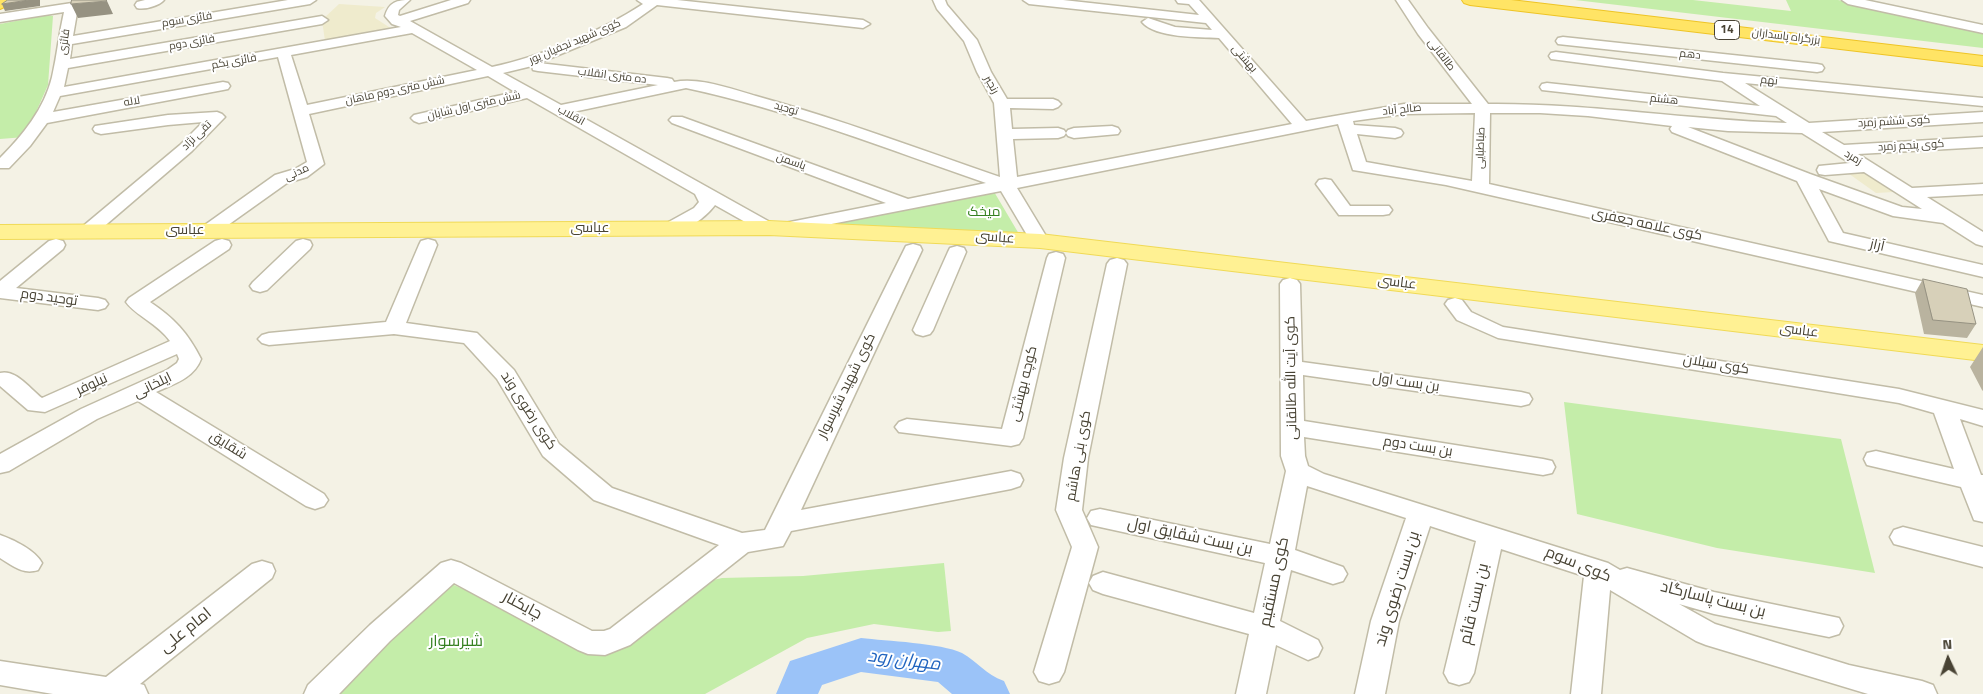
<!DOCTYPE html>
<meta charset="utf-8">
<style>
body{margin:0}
#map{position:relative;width:1983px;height:694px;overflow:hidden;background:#f4f2e5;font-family:"Titillium Web",sans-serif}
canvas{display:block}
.north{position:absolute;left:1923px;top:634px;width:50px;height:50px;-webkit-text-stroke:4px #fff;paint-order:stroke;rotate:357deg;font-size:14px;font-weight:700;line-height:20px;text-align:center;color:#484334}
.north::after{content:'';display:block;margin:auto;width:18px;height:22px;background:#484334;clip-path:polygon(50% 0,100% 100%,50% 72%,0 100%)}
</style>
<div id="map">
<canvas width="1983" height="694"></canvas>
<div class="north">N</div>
</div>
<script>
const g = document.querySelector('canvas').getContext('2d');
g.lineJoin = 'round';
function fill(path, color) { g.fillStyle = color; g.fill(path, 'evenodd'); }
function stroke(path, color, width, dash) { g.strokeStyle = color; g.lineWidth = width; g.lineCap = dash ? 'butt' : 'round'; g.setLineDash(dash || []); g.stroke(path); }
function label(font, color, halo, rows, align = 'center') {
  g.font = font + ' "Titillium Web",Cairo,sans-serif'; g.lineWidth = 4; g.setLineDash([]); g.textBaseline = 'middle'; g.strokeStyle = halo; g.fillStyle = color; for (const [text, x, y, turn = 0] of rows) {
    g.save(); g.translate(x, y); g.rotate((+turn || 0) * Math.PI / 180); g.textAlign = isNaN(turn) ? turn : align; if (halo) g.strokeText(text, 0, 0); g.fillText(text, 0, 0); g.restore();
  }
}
const education = new Path2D(`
 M339 4 385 7 376 13 375 18 392 29 325 41 322 20Z
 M1862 170 1894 192 1876 193 1845 171Z`);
const green = new Path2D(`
 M1575 0H1693L1791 11 1786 0H1838L1983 30V48Z
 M47 15 53 16 48 85 25 137 0 139V24Z
 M993 190 1019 234 835 224Z
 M1564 402 1841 439 1875 573 1717 548 1577 514Z
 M944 563 951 631 938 632 874 624 807 638 705 694H321L447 582 553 628 597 655 619 647 691 585 722 578 803 576Z`);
const river = new Path2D(`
 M861 638C886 641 941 643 962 653 978 662 985 674 1004 681L1010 694H952L938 682 861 672 822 685 818 694H776L790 661Z`);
const minor = new Path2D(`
 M145 0H164C159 6 144 10 137 8L135 5 137 2Z
 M288 0H316L310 4 72 44 70 59 322 16 328 20 322 24 68 68 64 87 401 27 392 24 385 16C389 2 397 0 410 0L399 10 398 15 400 16 451 0H470L468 3 410 21 492 67C540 57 602 31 643 4L637 0H677L863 20 870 24 863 28 657 5 626 27 539 63 667 78 672 79 674 82C700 77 731 89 756 96 839 119 919 149 1000 177L994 103 977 72 964 41 937 9 933 0H945L947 5 977 40 991 72 1007 99H1053L1058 101 1061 104 1058 107 1053 109 1010 108 1012 129 1058 128 1064 130 1066 133 1064 136 1058 138 1013 139 1017 177 1292 124 1219 38C1199 37 1155 38 1142 22L1148 18 1175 27 1212 30 1206 23 1029 4 1023 0H1063L1199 15 1189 4 1178 3 1176 0H1199L1306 121 1404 104H1472L1418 34 1396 0H1408L1428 28 1488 104C1588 103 1687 120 1787 123L1776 116 1542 90 1540 87 1542 84 1547 83 1760 106 1722 81 1551 59 1549 56 1551 53 1556 52 1723 73 1983 98V106L1745 83 1809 123 1983 112V122L1822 132 1844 145 1983 137V147L1858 154 1912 188 1983 184V194L1927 197 1983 232V246L1976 244 1943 223 1893 216 1819 189 1843 233 1983 265V277L1829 241 1797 181 1672 132 1670 129 1672 126 1588 116 1540 113H1490L1489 184 1983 295V307L1446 185 1353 170 1338 124 1017 188 1049 241 1047 245 1040 247 1033 245 1001 191 785 233 777 230 769 233 763 232 715 205C705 218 682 236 665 232L662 228 665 224 694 208 699 202 695 194 527 98 419 123 414 121 411 118 414 115 515 92 488 76 309 114 324 164 307 177 287 183 214 235 208 236 202 235 199 231 202 227 275 175 295 169 307 162 278 57 60 96 53 112 223 82 228 83 230 86 228 89 223 90 47 123 30 146 9 168H0V158C23 135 44 109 52 77 57 55 59 34 64 12L0 22V14L72 3 76 4 78 7 73 36ZM412 33 477 70 307 105 291 55ZM532 66 533 70 538 71 658 85 561 105 503 73ZM686 88C789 110 887 149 986 183L908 199 682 117H672L669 120 672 123 886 203 785 223 777 226 573 112ZM1475 113 1472 181 1366 162 1357 134 1395 138 1401 136 1403 133 1401 130 1395 128 1354 125 1353 121 1404 114ZM1688 127 1728 131 1802 133 1850 163 1819 166 1817 170 1819 174 1825 175 1864 172 1922 209 1902 207 1810 174Z
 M1842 0H1865L1983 25V33L1848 4Z
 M1563 37 1817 64 1822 65 1824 68 1822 71 1817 72 1558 44 1556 41 1558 38Z
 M217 112 222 114 225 117 192 151 94 235 88 236 82 235 79 231 82 227 180 145 203 122 168 125 101 134 95 132 93 129 95 126 168 115Z
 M1112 126 1118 128 1120 131 1118 134 1074 138 1068 136 1066 133 1068 130 1074 128Z
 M1325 179 1331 180 1350 206H1389L1392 210 1389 214 1383 215H1339L1316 184 1319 180Z
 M56 239 63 241 65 245 63 249 16 288 98 298 105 300 108 304 105 308 98 310 0 298V281L49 241Z
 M222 239 229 241 231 245 229 249 150 302C174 318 188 333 201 359 194 378 174 384 156 392L324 494 328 500 324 506 315 509 306 506 138 401 97 419 9 471 0 473V454L81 409 167 370 177 363 179 359 177 354 45 412 28 410 0 386V373C16 369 30 389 42 398L170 341C158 324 135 315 126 302L129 298 215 241Z
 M303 239 310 241 312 245 310 249 267 290 260 292 253 290 250 286 253 282 296 241Z
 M428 239 435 241 437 245 406 323 477 333 514 370 559 444 612 488 742 533 765 530 904 250 906 246 913 244 920 246 922 250 801 510 1011 471 1020 474 1023 480 1020 486 1011 489 791 531 783 546 748 552 630 645 605 655 588 654 578 650 454 583 390 641 339 694H304L308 685 370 625 441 563 451 560 461 563 592 631H604L610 629 719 545 594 500 543 456 497 379 464 343 394 334 269 345 262 343 258 339 262 335 269 333 386 322 419 245 421 241Z
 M957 246 964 248 966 252 933 330 930 334 923 336 916 334 913 330 948 252 950 248Z
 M1056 252 1063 254 1065 258 1023 438 1019 444 1011 446 899 432 895 427 899 422 907 419 1002 429 1047 258 1049 254Z
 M1117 258 1124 260 1127 264 1088 458 1082 510 1098 547 1064 672 1059 681 1049 684 1039 681 1034 672 1072 547 1056 510 1064 458 1107 264 1110 260Z
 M1290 278 1297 280 1300 284 1302 362 1521 392 1529 394 1532 399 1529 404 1521 406 1303 375 1304 421 1543 459 1552 461 1555 467 1552 473 1543 475 1304 437 1305 456 1308 466 1324 474 1608 563 1620 570 1627 568 1714 592 1839 618 1843 626 1839 634 1829 637 1714 614 1679 604 1715 624 1849 665 1922 681 1933 685 1937 694H1868L1706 645 1696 641 1610 590 1601 694H1571L1584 576 1501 549 1474 673 1469 682 1459 685 1449 682 1444 673 1476 541 1430 526 1399 621 1385 694H1355L1371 621 1406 518 1307 486 1295 550 1343 567 1347 574 1343 581 1333 584 1291 570 1280 621 1318 640 1322 648 1318 656 1308 660 1276 645 1266 694H1236L1249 634 1103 594 1093 590 1089 583 1093 576 1103 572 1254 613 1265 563 1100 527 1091 525 1087 518 1091 511 1100 509 1270 544 1286 471 1281 456 1280 284 1283 280Z
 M1455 298 1462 300 1471 312 1503 327 1899 389 1983 410V426L1960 419 1981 475H1983V522L1974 520 1961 487 1867 465 1864 459 1867 453 1876 451 1954 469 1934 413 1899 403 1498 338 1457 320 1445 304 1448 300Z
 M1903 527 1983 547V567L1894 544 1890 537 1894 530Z
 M0 535C14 540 35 550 42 563L38 570C23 575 13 566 0 558Z
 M262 561 272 564 275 571 272 578 140 684 144 685 148 694H53L0 685V661L106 677 252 564Z`);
const major = new Path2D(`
 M769 221 1040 234 1983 345V361L1040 248 769 235 0 239V225Z`);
const highway = new Path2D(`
 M0 0H15L13 3 0 9Z
 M1462 0H1511L1983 56V66L1470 5 1464 3Z`);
const wall = new Path2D(`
 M1923 279 1976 324 1967 338 1924 334 1915 293Z
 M1983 347V391L1982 390 1970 367Z`);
const shadedWall = new Path2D(`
 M29 0H40V6L5 11 2 4Z
 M107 1 113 14 78 18 71 4Z`);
const building = new Path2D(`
 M8 0H29L2 4Z
 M72 0H106L107 1 71 4Z
 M1923 279 1967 289 1976 324 1933 320Z`);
const farStreetnames = [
 ["فائزی سوم",187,20,-9],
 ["بزرگراه پاسداران",1786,37,7],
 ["فائزی",65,42,-82],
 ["کوی شهید نجفیان پور",575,42,-23],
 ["فائزی دوم",192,43,-10],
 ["طالقانی",1441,55,52],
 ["دهم",1690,55,6],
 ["بهشتی",1244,59,49],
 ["فائزی یکم",234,62,-10],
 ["ده متری انقلاب",612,76,7],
 ["نهم",1769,81,6],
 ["رنجبر",991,85,61],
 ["شش متری دوم ماهان",395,91,-12],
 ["هشتم",1664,100,6],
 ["لاله",132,102,-10],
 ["شش متری اول شایان",474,106,-13],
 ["توحید",786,109,16],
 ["صالح آباد",1402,110,-6],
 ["انقلاب",571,116,29],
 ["کوی ششم زمرد",1894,122,-3],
 ["تقی نژاد",197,136,-44],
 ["کوی پنجم زمرد",1911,146,-3],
 ["طباطبایی",1481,148,-88],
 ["زمرد",1853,158,31],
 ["یاسمن",791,162,20],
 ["مدنی",297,173,-24]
];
const shields = [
 [1727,30,25]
];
const shieldNames = [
 ["14",1727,30]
];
const parkNames = [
 ["میخک",984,213]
];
const streetNames = [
 ["کوی علامه جعفری",1647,225,12],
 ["عباسى",590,229],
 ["عباسى",185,231],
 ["عباسى",995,238,4],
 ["آراز",1877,246,13],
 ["عباسى",1397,283,7],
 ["توحید دوم",49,298,8],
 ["عباسى",1799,331,7],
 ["کوی سبلان",1716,365,9],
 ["کوی آیت الله طالقانی",1292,378,-91],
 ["بن بست اول",1406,383,8],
 ["کوچه بهشتی",1024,384,-76],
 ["نیلوفر",92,385,-25],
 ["ایلخانی",153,386,-26],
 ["کوی شهید شیرسوار",847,386,-64],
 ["کوی رضوی وند",528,411,57],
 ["شقایق",228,446,32],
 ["بن بست دوم",1418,447,9],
 ["کوی بنی هاشم",1079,456,-80]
];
const nearStreetnames = [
 ["بن بست شقایق اول",1190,537,12],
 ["کوی سوم",1578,565,22],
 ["کوی مستقیم",1275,582,-78],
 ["بن بست رضوی وند",1398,589,-73],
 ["بن بست پاسارگاد",1713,600,14],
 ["بن بست قائم",1475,604,-77],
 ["چایکنار",522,606,28],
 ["امام علی",186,631,-39]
];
const nearParknames = [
 ["شیرسوار",456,642]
];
const nearWaternames = [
 ["مهران رود",904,661,7]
];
fill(education, '#efebcd');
fill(green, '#c4eda9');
fill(river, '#9bc3f8');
stroke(minor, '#c1bca7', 3);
stroke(major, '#f0da57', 2);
stroke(highway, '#eec426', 2);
fill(minor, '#fff');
fill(major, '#fff193');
fill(highway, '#ffe465');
fill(wall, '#b9b39f');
fill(shadedWall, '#969282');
fill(building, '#d7d0b9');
stroke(building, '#969282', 1);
label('11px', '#484334', '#fff', farStreetnames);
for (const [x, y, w] of shields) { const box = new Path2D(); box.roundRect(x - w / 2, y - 9.5, w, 19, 4); g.fillStyle = '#fff'; g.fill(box); stroke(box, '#484334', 1); }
label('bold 12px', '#484334', null, shieldNames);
label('14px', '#368021', '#fff', parkNames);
label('14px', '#484334', '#fff', streetNames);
label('16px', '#484334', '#fff', nearStreetnames);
label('16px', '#368021', '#fff', nearParknames);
label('italic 18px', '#2164bf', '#fff', nearWaternames);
</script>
